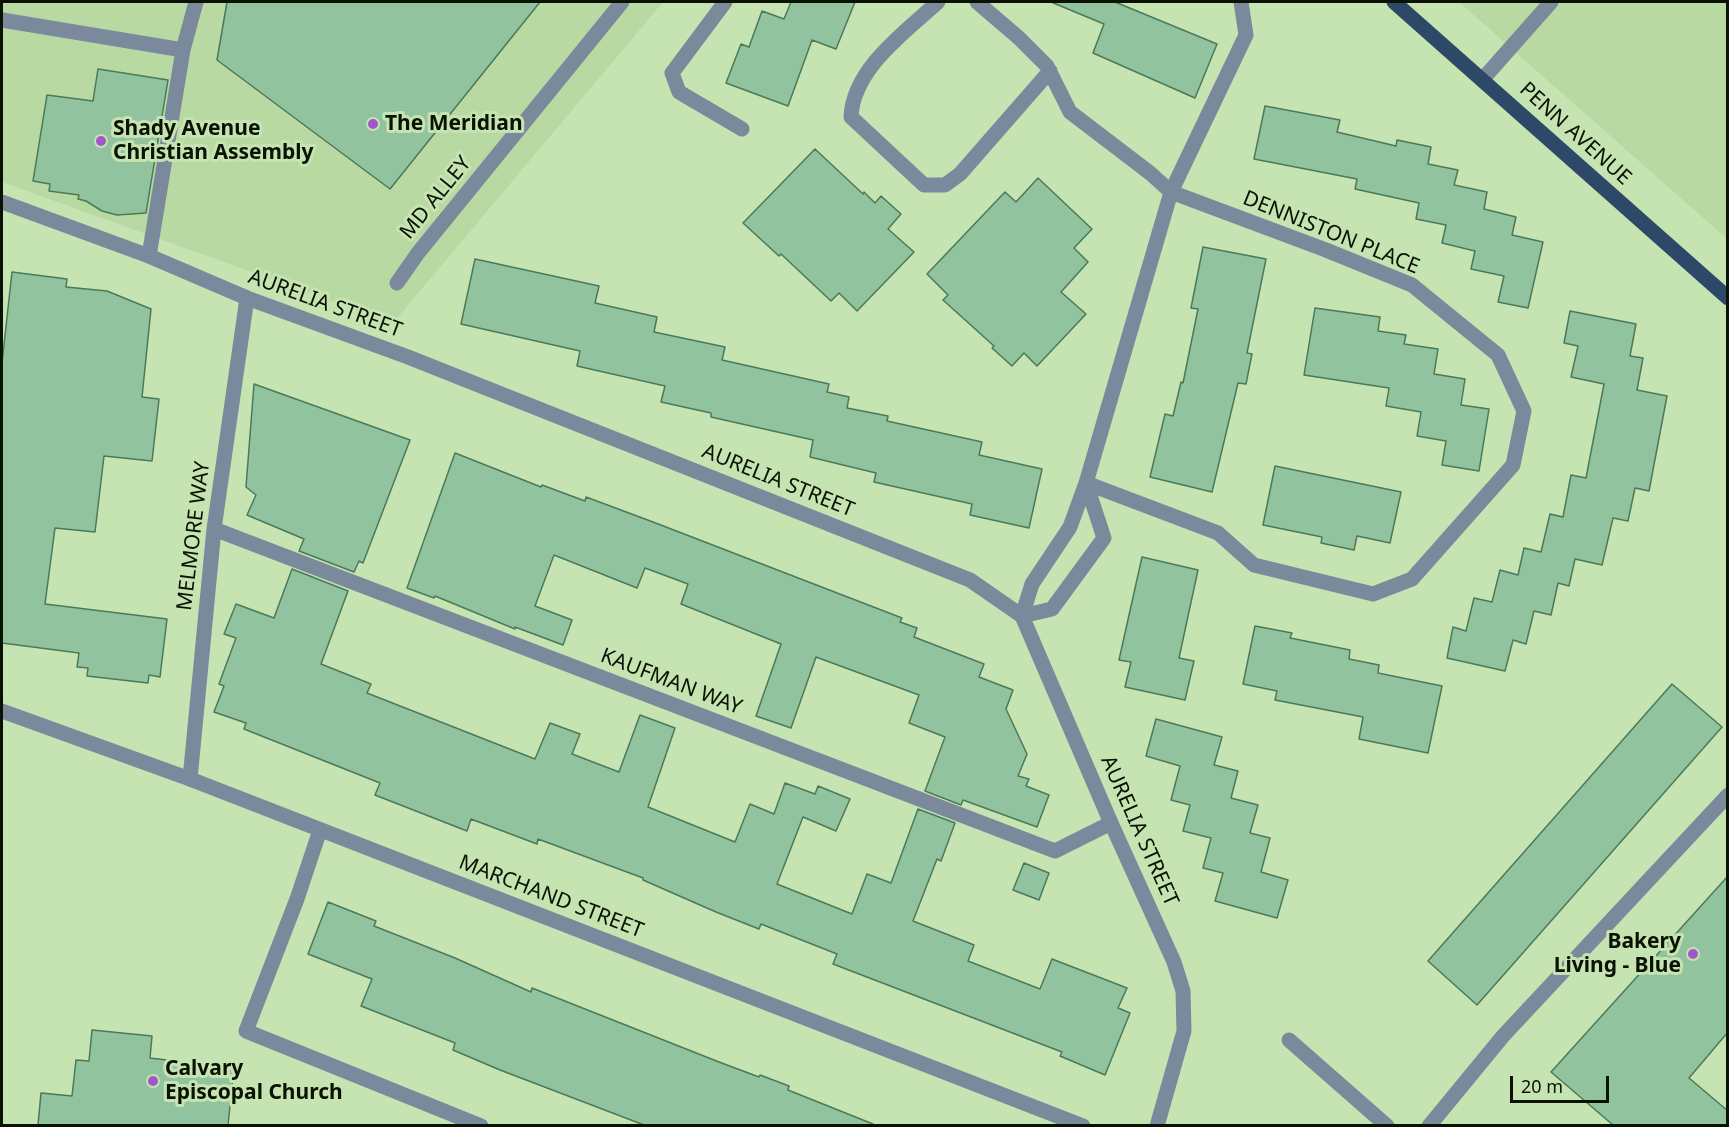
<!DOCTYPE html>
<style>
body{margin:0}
#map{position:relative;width:1729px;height:1127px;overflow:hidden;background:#c6e3b2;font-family:"Noto Sans",sans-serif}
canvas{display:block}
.frame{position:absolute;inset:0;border:3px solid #091203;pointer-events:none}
.scale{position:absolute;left:1510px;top:1076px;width:99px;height:27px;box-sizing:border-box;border:3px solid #091203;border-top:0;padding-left:8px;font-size:18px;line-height:21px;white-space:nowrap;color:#091203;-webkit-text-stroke:4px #c6e3b2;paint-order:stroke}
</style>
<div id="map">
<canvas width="1729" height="1127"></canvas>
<div class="frame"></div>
<div class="scale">20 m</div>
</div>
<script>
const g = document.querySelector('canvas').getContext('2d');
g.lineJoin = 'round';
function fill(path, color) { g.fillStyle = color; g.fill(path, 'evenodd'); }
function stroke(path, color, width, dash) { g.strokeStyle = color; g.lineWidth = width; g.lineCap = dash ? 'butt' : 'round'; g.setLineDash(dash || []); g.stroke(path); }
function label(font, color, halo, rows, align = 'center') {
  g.font = font + ' "Noto Sans",sans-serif'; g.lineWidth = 6; g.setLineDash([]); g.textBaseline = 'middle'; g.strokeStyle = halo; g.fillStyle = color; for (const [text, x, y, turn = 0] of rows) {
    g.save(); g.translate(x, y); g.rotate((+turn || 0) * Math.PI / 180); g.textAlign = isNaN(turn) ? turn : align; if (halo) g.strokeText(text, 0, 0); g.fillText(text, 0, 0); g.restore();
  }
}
const built = new Path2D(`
 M2 2H663L393 323 2 182Z
 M1459 2H1727V239Z`);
const building = new Path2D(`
 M227 2H540L390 189 217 60Z
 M791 2H855L836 49 812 40 788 106 726 83 741 44 749 47 762 11 784 19Z
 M1051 2H1115L1217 44 1195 98 1093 53 1104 24Z
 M98 69 168 80 146 213 117 215 102 211 86 201 78 199 79 195 49 191 50 184 33 181 47 95 93 101Z
 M1265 106 1340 120 1337 132 1396 146 1397 140 1431 147 1428 164 1458 170 1454 185 1487 192 1484 209 1516 217 1512 235 1543 242 1528 308 1498 302 1504 276 1471 269 1475 251 1442 243 1446 225 1416 219 1419 203 1355 189 1357 179 1254 159Z
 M815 149 863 194 864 192 875 203 881 196 901 214 888 229 914 252 857 311 839 293 831 301 781 254 779 256 743 223Z
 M1038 178 1092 229 1074 248 1088 262 1061 292 1086 314 1037 366 1024 353 1012 366 992 348 994 346 943 300 948 295 927 274 1005 192 1016 202Z
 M1203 247 1266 259 1247 353 1252 354 1246 384 1238 383 1212 492 1150 477 1165 414 1173 416 1181 382 1183 383 1198 309 1191 308Z
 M475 259 599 286 595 303 657 317 654 332 725 347 722 360 829 384 827 392 849 397 847 408 888 416 887 421 982 442 979 455 1042 469 1029 528 970 515 972 504 874 482 876 473 810 457 813 440 711 417V413L661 402 665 386 577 366 580 351 461 324Z
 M12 272 67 279 66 287 107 291 151 309 142 397 159 399 152 461 104 456 95 532 55 528 45 604 167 619 160 677 149 675 148 683 87 676 88 668 77 667 79 653 2 643V363Z
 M1315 308 1380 317 1378 331 1406 335 1404 344 1438 349 1434 374 1465 379 1461 405 1489 409 1479 471 1442 465 1446 441 1417 436 1421 412 1386 406 1389 388 1304 375Z
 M1570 311 1636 324 1630 356 1643 358 1637 390 1667 396 1649 491 1635 488 1628 521 1613 518 1602 565 1575 559 1569 586 1558 583 1551 615 1534 611 1526 644 1513 640 1505 671 1447 658 1453 627 1466 631 1474 598 1492 602 1500 570 1518 575 1524 548 1541 552 1550 514 1563 517 1571 475 1586 478 1604 384 1571 377 1578 346 1564 343Z
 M254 384 410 440 363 563 359 561 354 572 299 551 304 539 247 515 256 495 246 487Z
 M455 453 541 487 542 485 585 501 586 497 653 522 902 618 900 622 917 628 914 637 984 664 979 677 1013 690 1006 709 1027 754 1018 776 1029 779 1026 786 1049 795 1037 827 963 800 961 805 925 791 945 737 909 723 919 695 816 657 791 728 756 716 781 644 681 604 688 584 645 568 637 588 554 555 535 606 572 620 563 645 515 627V629L435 596 434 598 407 588Z
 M1275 466 1401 492 1390 543 1357 536 1354 550 1321 543 1322 537 1263 525Z
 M1142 557 1198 570 1179 658 1194 661 1185 700 1125 687 1131 662 1119 660Z
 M292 569 348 591 321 664 371 684 367 693 535 759 550 723 580 734 572 754 619 772 640 715 675 728 648 807 735 842 750 804 774 814 785 783 815 794 818 786 850 799 836 831 803 817 777 884 852 914 867 874 891 883 918 809 955 823 941 861 937 859 913 921 974 945 968 961 1040 989 1052 959 1127 988 1118 1008 1130 1013 1105 1075 1060 1056 1062 1052 833 964 837 954 761 924 759 929 716 912 643 880V878L538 839 537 844 471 819 467 831 375 795 380 783 244 729 246 723 214 712 224 686 219 684 236 638 224 634 236 604 274 618Z
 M1255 626 1292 633 1290 638 1350 650 1349 659 1379 665 1378 673 1442 686 1428 753 1359 739 1363 717 1275 700 1277 691 1243 684Z
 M1672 684 1722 727 1477 1005 1428 961Z
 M1156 719 1222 737 1214 765 1238 771 1231 798 1258 805 1250 833 1270 838 1261 872 1288 880 1277 918 1215 901 1223 873 1203 868 1211 838 1183 831 1190 805 1171 800 1180 766 1146 756Z
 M1024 863 1049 873 1039 900 1013 890Z
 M1728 876V1032L1689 1078 1728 1111V1125H1613L1551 1072Z
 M328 902 376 921 374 926 455 958 531 992 532 988 719 1062 759 1077 760 1075 789 1086 788 1090 873 1124V1125H644L500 1070 453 1050 455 1043 361 1006 372 979 308 954Z
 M92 1030 152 1036 150 1058 234 1068 228 1125H38L41 1093 72 1096 76 1060 89 1061Z`);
const lane = new Path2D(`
 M725 2 672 73 679 92 742 129
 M938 2C905 32 853 69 851 117L924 185H945L960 174 1050 71
 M977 2 1019 38 1047 66 1070 112 1150 173 1171 192 1246 35 1241 2
 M2 20 183 50
 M1482 80 1551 2
 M149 256 183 50 196 2
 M397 283 418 253 622 2
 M214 529 1055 851 1111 823
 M190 779 214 529 247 298
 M320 830 297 899 246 1031 481 1126`);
const street = new Path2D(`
 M2 202 149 256 247 298 408 357 970 580 1022 616 1111 823 1174 962 1183 991 1184 1031 1157 1126
 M1022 616 1032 584 1070 527 1086 483 1171 192 1326 250 1412 285 1498 355 1524 411 1513 465 1412 579 1373 594 1254 565 1218 533 1086 483
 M1022 616 1052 609 1104 538 1086 483
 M2 711 190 779 1083 1126
 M1289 1040 1387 1126
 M1429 1126 1503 1036 1728 795`);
const primary = new Path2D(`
 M1394 2 1728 298`);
const markers = [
 [373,124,6,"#a256c9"],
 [101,141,6,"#a256c9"],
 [1693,954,6,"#a256c9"],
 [153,1081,6,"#a256c9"]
];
const poiNames = [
 ["The Meridian",385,124],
 ["Shady Avenue",113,129],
 ["Christian Assembly",113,153],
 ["Bakery",1681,942,"right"],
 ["Living - Blue",1681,966,"right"],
 ["Calvary",165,1069],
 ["Episcopal Church",165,1093]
];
const streetNames = [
 ["PENN AVENUE",1575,134,42],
 ["MD ALLEY",436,198,-51],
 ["DENNISTON PLACE",1331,233,22],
 ["AURELIA STREET",325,304,20],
 ["AURELIA STREET",778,481,22],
 ["MELMORE WAY",194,536,-83],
 ["KAUFMAN WAY",671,682,21],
 ["AURELIA STREET",1139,831,66],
 ["MARCHAND STREET",551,897,21]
];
fill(built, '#b8d9a1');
fill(building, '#92c39f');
stroke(building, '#4b7959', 1.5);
stroke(lane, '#7a8a9c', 15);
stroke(street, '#7a8a9c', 15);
stroke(primary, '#2e4968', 15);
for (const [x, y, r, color] of markers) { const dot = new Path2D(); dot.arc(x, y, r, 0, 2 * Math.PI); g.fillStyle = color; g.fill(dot); stroke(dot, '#c6e3b2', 2); }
label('bold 21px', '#091203', '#c6e3b2', poiNames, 'left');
label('21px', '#091203', '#c6e3b2', streetNames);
</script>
